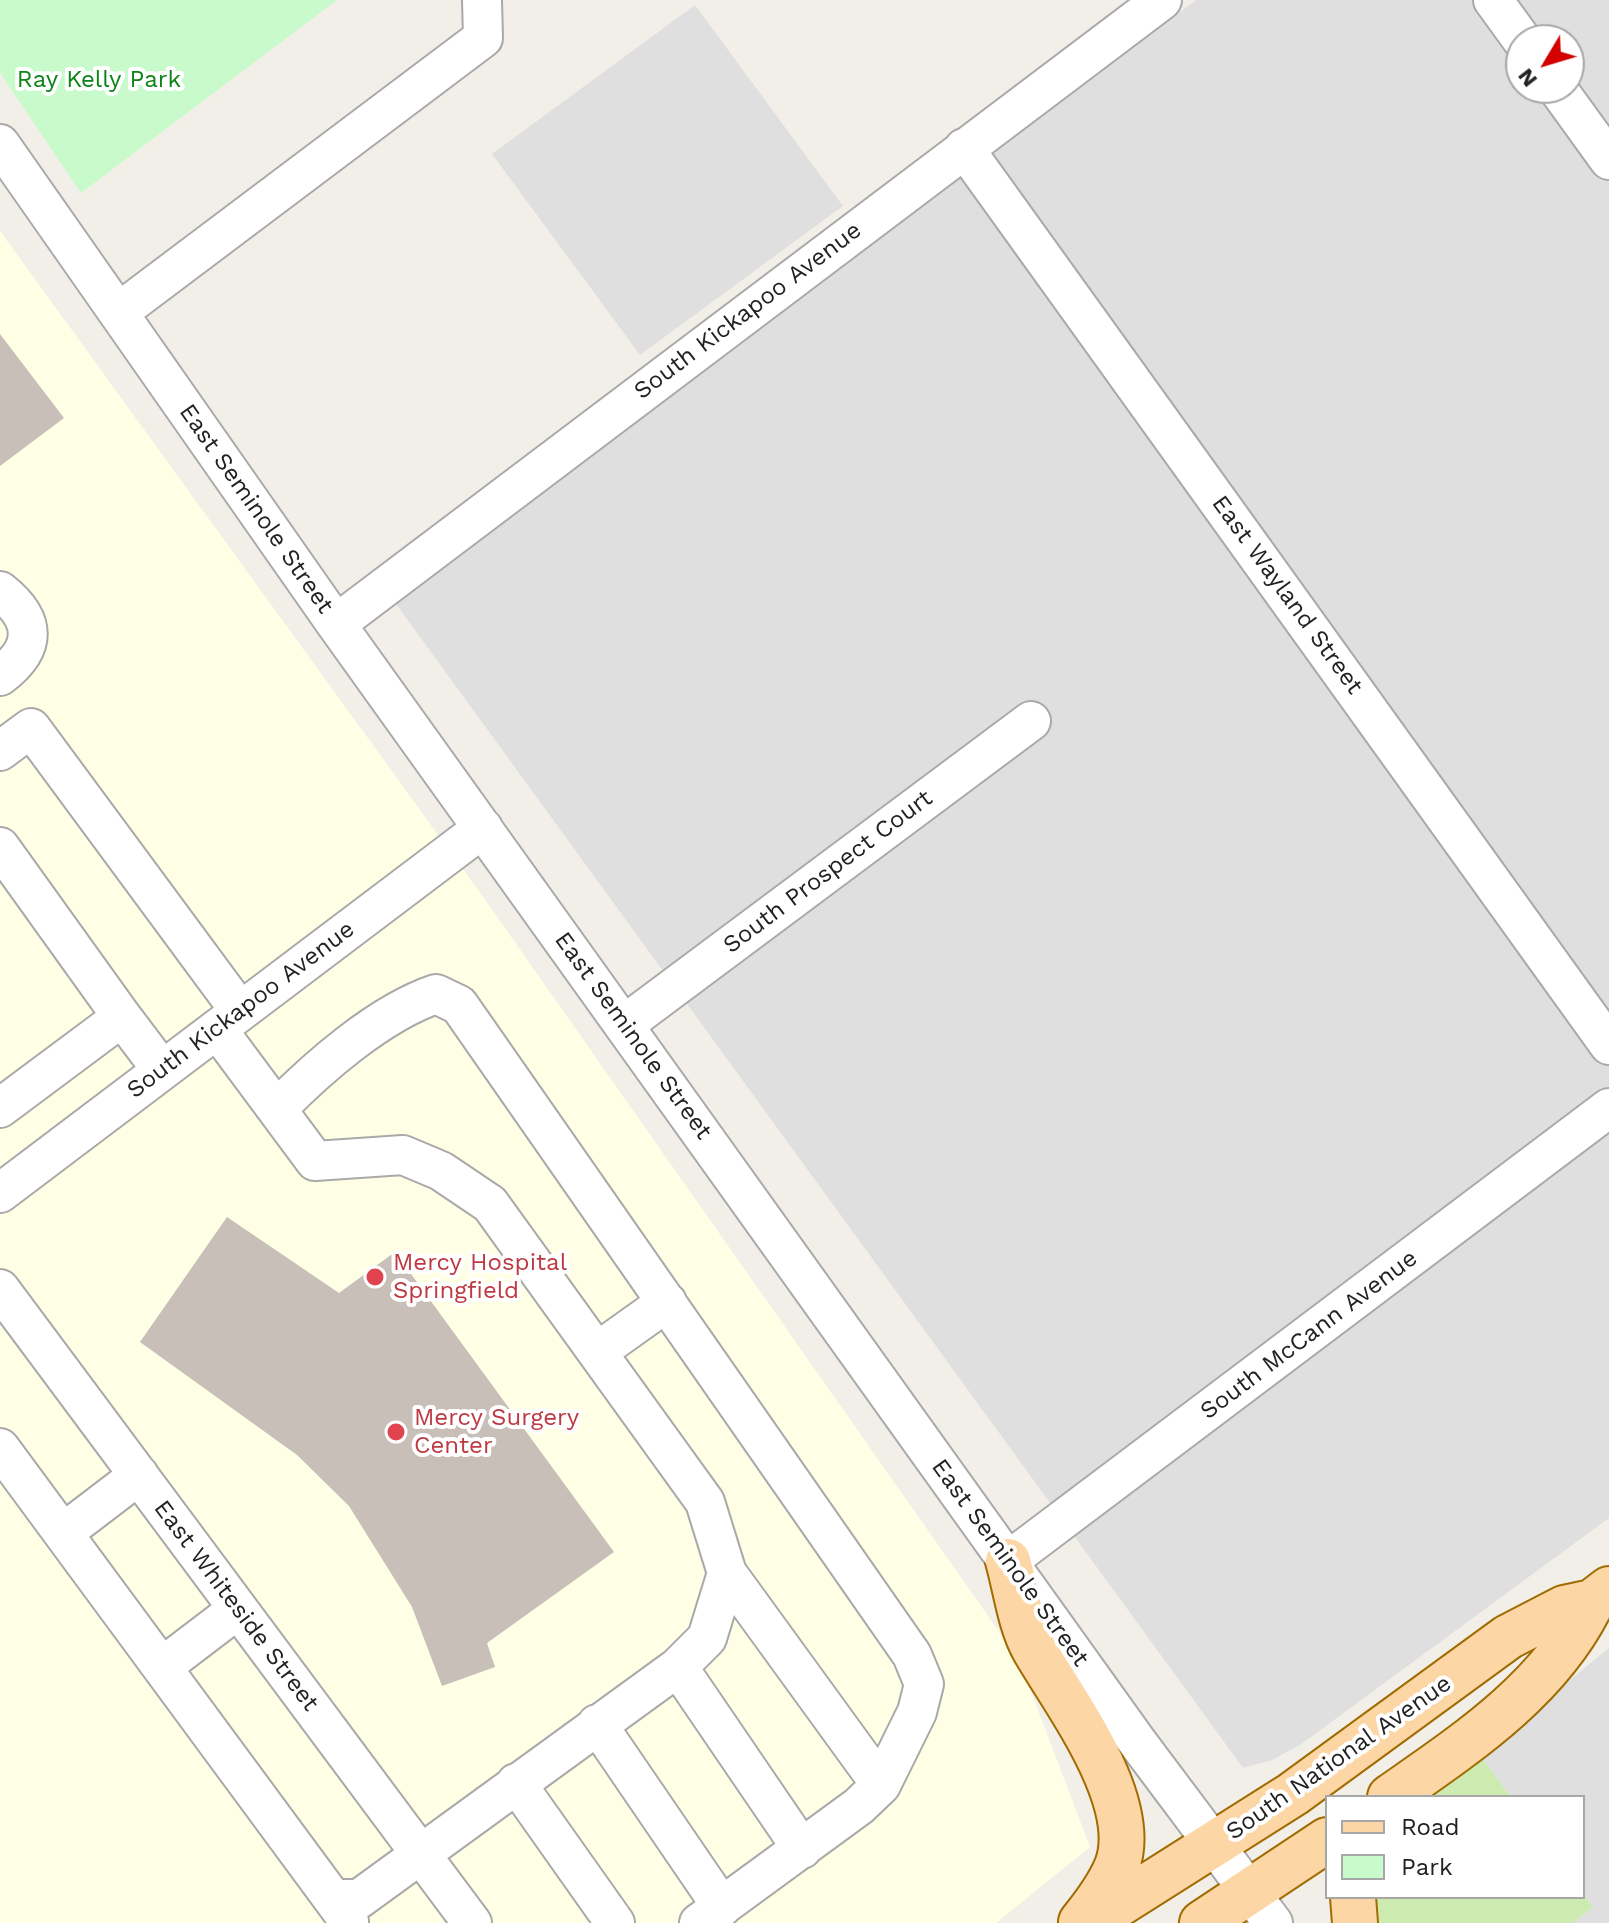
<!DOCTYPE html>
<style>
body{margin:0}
#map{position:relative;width:1609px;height:1923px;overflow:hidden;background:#f2efe9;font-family:"Work Sans",sans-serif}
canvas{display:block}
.legend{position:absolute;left:1325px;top:1795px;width:260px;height:104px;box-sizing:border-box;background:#fff;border:2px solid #a7a7a7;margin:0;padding:10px 14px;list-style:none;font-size:24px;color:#222}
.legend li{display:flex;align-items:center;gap:16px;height:40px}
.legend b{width:40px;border:2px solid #a7a7a7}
.north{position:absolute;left:1505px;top:24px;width:80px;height:80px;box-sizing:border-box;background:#fff;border:2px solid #a7a7a7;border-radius:50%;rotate:232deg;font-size:22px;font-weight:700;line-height:32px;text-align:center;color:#222}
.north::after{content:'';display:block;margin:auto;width:28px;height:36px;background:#d40000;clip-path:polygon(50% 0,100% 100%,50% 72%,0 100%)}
</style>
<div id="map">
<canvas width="1609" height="1923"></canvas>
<ul class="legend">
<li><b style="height:10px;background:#fcd6a4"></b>Road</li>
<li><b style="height:22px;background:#c8facc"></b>Park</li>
</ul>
<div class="north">N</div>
</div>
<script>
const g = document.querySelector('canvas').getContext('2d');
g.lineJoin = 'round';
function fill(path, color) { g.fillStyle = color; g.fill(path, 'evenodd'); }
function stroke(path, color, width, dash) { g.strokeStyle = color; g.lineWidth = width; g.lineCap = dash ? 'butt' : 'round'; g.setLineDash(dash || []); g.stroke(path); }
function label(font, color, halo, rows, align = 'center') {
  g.font = font + ' "Work Sans",sans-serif'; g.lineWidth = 8; g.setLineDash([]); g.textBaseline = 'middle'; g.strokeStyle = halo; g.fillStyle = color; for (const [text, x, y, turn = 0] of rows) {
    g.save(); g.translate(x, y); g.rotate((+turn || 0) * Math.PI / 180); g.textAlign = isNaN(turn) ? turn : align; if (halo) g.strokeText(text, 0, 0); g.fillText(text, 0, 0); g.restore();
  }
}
const residential = new Path2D(`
 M1196 0H1609V1518L1300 1745 1272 1760 1243 1768 396 604 409 588ZM1521 40H1569V88H1521Z
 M695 5 843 206 640 355 492 154Z
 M1609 1648V1923H1573L1593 1907 1583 1893V1797H1511L1479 1754Z`);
const education = new Path2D(`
 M0 231 481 894 1019 1660 1090 1847 996 1923H0Z`);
const grass = new Path2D(`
 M1479 1754 1511 1797H1422Z
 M1583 1893 1593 1907 1573 1923H1370L1368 1897H1583Z`);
const park = new Path2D(`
 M0 0H337L81 193 0 73Z`);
const building = new Path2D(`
 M0 334 64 418 0 466Z
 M227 1217 339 1293 395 1252 614 1552 487 1643 495 1667 442 1686 412 1607 349 1506 297 1455 140 1342Z`);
const minor = new Path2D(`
 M1493 0 1522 40
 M1557 88 1609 160
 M0 144 336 624 1138 1743 1273 1923
 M964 148 1609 1045
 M119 312 483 38 482 0
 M0 591C37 620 37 648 0 676
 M336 624 1162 0
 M0 751 31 728 240 1011
 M0 847 122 1017 0 1108
 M122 1017 162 1070
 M625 1024 1031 721
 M217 1029 315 1161 403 1155 441 1171 490 1204 705 1502 727 1573 707 1638 678 1667 359 1899H333
 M277 1109C318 1067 380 1013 436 994L459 1005 912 1655 924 1684 917 1712 881 1785 859 1806 699 1923
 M0 1193 483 828
 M0 1289 472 1923
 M597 1352 667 1302
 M0 1448 349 1921
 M63 1533 139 1475
 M1008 1561 1609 1108
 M727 1573 881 1785
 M162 1667 238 1609
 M678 1667 802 1849
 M597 1724 722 1907
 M516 1783 615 1923`);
const major = new Path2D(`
 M1008 1561C1016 1589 1020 1624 1034 1649 1065 1703 1141 1801 1117 1866 1109 1886 1094 1906 1081 1922
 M1390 1797C1466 1744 1551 1688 1592 1602
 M1353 1897 1355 1923
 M1089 1923 1293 1794 1508 1637 1564 1608 1592 1602 1609 1589
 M1202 1923 1327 1840`);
const markers = [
 [375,1277,10,"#e0444e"],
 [396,1432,10,"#e0444e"]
];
const parkNames = [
 ["Ray Kelly Park",99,80]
];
const streetNames = [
 ["South Kickapoo Avenue",748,311,-37],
 ["East Seminole Street",256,509,55],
 ["East Wayland Street",1287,595,54],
 ["South Prospect Court",828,872,-37],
 ["South Kickapoo Avenue",241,1010,-37],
 ["East Seminole Street",633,1036,54],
 ["South McCann Avenue",1309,1335,-37],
 ["East Seminole Street",1010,1563,54],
 ["East Whiteside Street",236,1606,53],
 ["South National Avenue",1339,1758,-35]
];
const healthNames = [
 ["Mercy Hospital",393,1263],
 ["Springfield",393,1291],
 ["Mercy Surgery",414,1418],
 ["Center",414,1446]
];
fill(residential, '#e0dfdf');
fill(education, '#ffffe5');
fill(grass, '#cdebb0');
fill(park, '#c8facc');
fill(building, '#c7bfb8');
stroke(minor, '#a9a9a9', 42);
stroke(major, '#a06b00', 48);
stroke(minor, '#fff', 38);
stroke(major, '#fcd6a4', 44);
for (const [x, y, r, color] of markers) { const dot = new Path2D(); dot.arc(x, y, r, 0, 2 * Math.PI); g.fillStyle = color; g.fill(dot); stroke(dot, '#fff', 3); }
label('24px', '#0c8416', '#fff', parkNames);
label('24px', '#222', '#fff', streetNames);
label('24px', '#be3a42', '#fff', healthNames, 'left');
</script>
